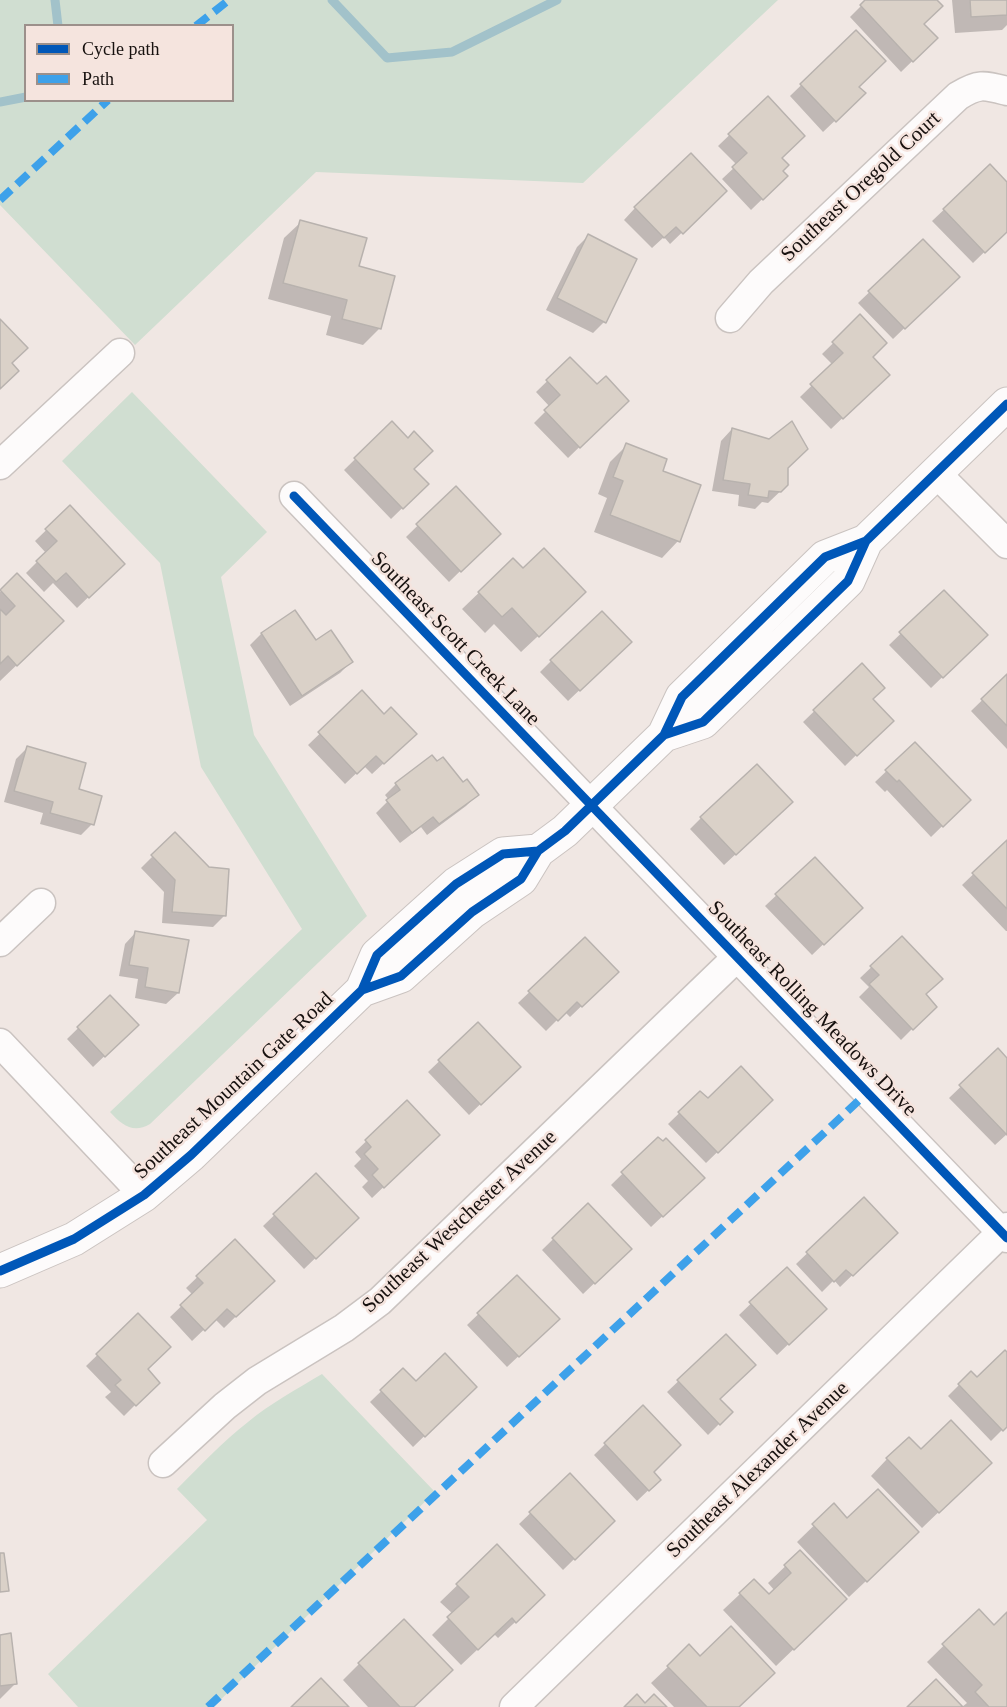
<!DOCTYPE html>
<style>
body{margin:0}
#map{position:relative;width:1007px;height:1707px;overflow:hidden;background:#f0e7e3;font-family:"Times New Roman",serif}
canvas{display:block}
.legend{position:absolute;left:24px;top:24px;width:210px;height:78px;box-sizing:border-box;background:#f5e4de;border:2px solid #9c908b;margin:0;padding:8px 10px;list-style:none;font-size:18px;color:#17110f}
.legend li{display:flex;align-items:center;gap:12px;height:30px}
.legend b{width:30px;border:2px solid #9c908b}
</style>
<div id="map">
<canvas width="1007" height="1707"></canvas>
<ul class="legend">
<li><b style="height:8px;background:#0057b8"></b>Cycle path</li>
<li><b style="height:8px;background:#3da1ea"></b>Path</li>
</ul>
</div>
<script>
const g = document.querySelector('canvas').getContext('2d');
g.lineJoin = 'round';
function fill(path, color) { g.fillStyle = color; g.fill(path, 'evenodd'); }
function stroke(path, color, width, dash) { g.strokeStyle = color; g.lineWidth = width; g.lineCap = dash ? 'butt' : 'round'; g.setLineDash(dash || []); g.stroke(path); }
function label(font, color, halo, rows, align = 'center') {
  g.font = font + ' "Times New Roman",serif'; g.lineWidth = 5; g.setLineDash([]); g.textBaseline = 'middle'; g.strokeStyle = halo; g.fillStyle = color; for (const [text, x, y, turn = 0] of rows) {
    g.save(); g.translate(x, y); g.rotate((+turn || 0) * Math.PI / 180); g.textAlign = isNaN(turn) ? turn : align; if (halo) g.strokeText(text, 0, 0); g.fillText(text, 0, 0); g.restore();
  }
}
const green = new Path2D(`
 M0 0H778L583 183 316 172 135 345 0 205ZM26 26H232V100H26Z
 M132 392 267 532 221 577 254 735 367 916 150 1124C133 1134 122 1125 110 1112L302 929 201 767 160 563 62 461Z
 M322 1374 435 1492 213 1707H78L48 1674 207 1520 177 1489C200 1466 222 1442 248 1422 271 1403 297 1389 322 1374Z`);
const shadow = new Path2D(`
 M867 0H935L922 25 936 38 901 72 850 17Z
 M952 0H1007V25L1002 30 955 33Z
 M856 32 858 87 864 93 823 132 790 96Z
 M768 98 781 171 786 176 751 210 722 179 737 165 718 146Z
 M990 166 1007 184V230L973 263 932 221Z
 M725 191 670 244 664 237 652 248 624 220 635 208Z
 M301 222 357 267 380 328 363 345 326 335 331 316 268 299 284 238Z
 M588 236 604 322 593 333 546 310 577 247Z
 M923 241 957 277 893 339 858 303Z
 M860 317 876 386 831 429 800 397 833 365 822 354Z
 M570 359 597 386 627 401 568 458 534 423 550 407 536 392Z
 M392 423 412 469 427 484 391 519 344 470Z
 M732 429 786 468 787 485 768 503 762 502 755 509 738 506 739 495 712 491 721 441Z
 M627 445 661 472 678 541 662 558 594 532 607 498 598 494 610 462Z
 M455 489 498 534 449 582 406 537Z
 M70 507 123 564 77 608 53 583 44 592 26 573 46 553 35 541Z
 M513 560 567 609 521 652 494 624 485 633 462 609Z
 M17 575 45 638 0 681V592Z
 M944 592 986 635 931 688 889 645Z
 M295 612 315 642 351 662 340 673 290 706 250 645 261 634Z
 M630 642 568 701 540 672 551 661Z
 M862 665 871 699 891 721 845 766 803 722Z
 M1007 676V749L971 711Z
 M362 693 384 716 415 734 372 774 364 766 345 784 308 745Z
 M915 744 969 800 931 837 887 790 885 792 875 782Z
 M27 748 77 790 92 824 81 835 40 824 43 813 4 802 16 759Z
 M396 784H463L477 795 466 806 427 835 421 827 400 843 376 813 389 800 385 795Z
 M780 813 724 865 690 829 701 818Z
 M175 834 224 916 213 927 162 923 164 892 141 868Z
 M1007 842V931H1006L962 885Z
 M815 859 861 908 812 955 765 906Z
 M136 932 178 993 166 1004 135 998 138 979 119 976 125 944Z
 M902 938 924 995 935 1006 901 1040 859 997 869 987 860 978Z
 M585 939 617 972 570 1017 565 1012 546 1031 518 1003Z
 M110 997 137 1025 93 1067 67 1039Z
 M478 1024 519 1067 469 1115 428 1072Z
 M998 1051 1007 1060V1134L995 1145 949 1098Z
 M700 1093 708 1100H771L706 1163 668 1124Z
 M407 1102 438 1135 372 1198 362 1187 368 1181 354 1166 361 1159 355 1152Z
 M658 1139 703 1178 651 1227 611 1185Z
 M316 1175 357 1218 304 1269 263 1226Z
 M864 1199 896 1233 840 1287 834 1280 822 1292 796 1264Z
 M588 1205 630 1249 583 1294 542 1250Z
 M235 1241 272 1281 224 1328 215 1319 192 1341 170 1317 193 1295 186 1288Z
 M787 1269 825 1309 777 1355 739 1315Z
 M517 1277 558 1319 507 1367 467 1325Z
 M138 1316 146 1370 158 1382 124 1416 105 1397 111 1392 86 1366Z
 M726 1336 718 1399 731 1412 708 1435 667 1392Z
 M1007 1354V1425L991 1441 948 1396 971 1373 977 1379Z
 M403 1370 416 1383 475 1387 413 1447 370 1402Z
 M643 1407 652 1472 659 1480 637 1501 594 1455Z
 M887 1459 973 1479 922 1528 871 1476Z
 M570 1475 613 1521 563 1570 519 1524Z
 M834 1506 847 1521 900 1549 849 1597 797 1542Z
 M497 1547 527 1611 498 1638 494 1634 461 1665 432 1635 453 1614 440 1602Z
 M800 1552 828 1616 776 1666 723 1610 740 1594 769 1596 775 1591 768 1583Z
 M979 1611 994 1627 1007 1614V1707H962L967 1703 927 1662Z
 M0 1636 16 1683 0 1699Z
 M689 1647 738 1707H674L651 1683Z
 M359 1664 413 1707H368L343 1680Z`);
const stream = new Path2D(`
 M55 0 58 26
 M332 0 387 58 452 52 557 0
 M0 102 26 97`);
const building = new Path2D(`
 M865 0H937L943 6 924 24 938 38 913 62 860 5Z
 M970 0H1007V15L971 17Z
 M856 30 886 61 859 87 866 93 836 122 800 84Z
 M768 96 805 136 782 158 789 165 783 171 788 176 763 200 732 167 747 153 728 134Z
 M691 153 727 191 683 234 676 227 664 238 634 207Z
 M990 164 1007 182V232L985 253 943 209Z
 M300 220 367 238 359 266 395 276 381 329 342 319 347 300 283 283Z
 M588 234 637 259 606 323 557 298Z
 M923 239 960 277 905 329 868 291Z
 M860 314 887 343 873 357 890 375 843 419 810 384 843 353 832 342Z
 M0 319 28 348 12 363 19 371 0 389Z
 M570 357 597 384 606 376 629 401 580 448 544 410 560 395 546 380Z
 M392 421 408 438 414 431 433 451 414 469 429 484 403 509 354 458Z
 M792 421 808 449 788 468V485L781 492 769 491 768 498 748 495 750 484 723 480 732 428 769 439Z
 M626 443 667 459 663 471 701 485 680 542 610 515 623 481 613 477Z
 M456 486 501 534 461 572 416 524Z
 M70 505 125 564 89 598 66 573 56 582 36 561 57 541 45 529Z
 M544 548 586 592 539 637 512 608 502 617 478 592 513 558 523 568Z
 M17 573 64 621 17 666 8 656 0 664V609L6 615 15 606 0 590Z
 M944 590 988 635 943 678 899 632Z
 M295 610 316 640 331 630 353 662 302 696 261 633Z
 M602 611 632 642 580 691 550 660Z
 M862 663 885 688 873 699 894 721 857 756 813 710Z
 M1007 674V726L981 699Z
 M362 690 384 714 391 707 417 734 384 764 376 756 357 774 318 732Z
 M915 742 971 800 943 827 899 780 897 782 885 770Z
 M27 746 86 763 79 789 102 796 94 825 50 813 53 802 14 791Z
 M432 755 437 761 443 757 463 782 467 779 479 795 439 824 433 817 412 833 386 800 400 790 395 783Z
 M757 764 793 802 736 855 700 817Z
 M175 832 209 867 229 869 226 916 172 912 175 880 151 855Z
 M1007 840V909L972 873Z
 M815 857 863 908 824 945 775 894Z
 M135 931 189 940 179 993 145 987 148 968 129 965Z
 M902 936 943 979 926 994 937 1007 913 1030 869 984 879 975 870 966Z
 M585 937 619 972 582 1007 577 1002 558 1021 528 991Z
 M110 995 139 1025 105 1057 77 1027Z
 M478 1022 521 1067 481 1105 438 1060Z
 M998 1048 1007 1058V1135L959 1085Z
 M741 1066 773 1100 718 1153 678 1112 700 1091 708 1098Z
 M407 1100 440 1135 384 1188 372 1175 378 1169 364 1154 371 1147 365 1140Z
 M658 1137 663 1141 666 1138 705 1178 663 1217 621 1172Z
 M316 1173 359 1218 316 1259 273 1214Z
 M864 1197 898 1233 853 1276 846 1270 834 1282 806 1252Z
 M588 1203 632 1249 595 1284 552 1238Z
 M235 1239 275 1281 236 1317 227 1309 205 1331 180 1305 203 1283 196 1276Z
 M787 1267 827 1309 789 1345 749 1302Z
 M517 1275 560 1319 519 1357 477 1313Z
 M138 1313 171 1347 148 1369 160 1383 136 1406 115 1385 121 1380 96 1354Z
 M726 1334 756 1365 720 1399 733 1412 720 1425 677 1380Z
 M1005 1350 1007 1352V1427L1003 1431 958 1384 971 1371 977 1377Z
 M445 1353 477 1387 425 1437 380 1390 403 1368 416 1381Z
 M643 1405 681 1445 654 1472 661 1480 649 1491 604 1443Z
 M951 1420 992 1463 939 1513 886 1458 909 1437 921 1449Z
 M570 1473 615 1521 575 1560 529 1512Z
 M878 1489 919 1532 867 1582 812 1524 834 1503 847 1518Z
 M497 1544 545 1595 516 1623 512 1618 478 1650 447 1617 469 1597 456 1584Z
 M800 1550 847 1599 794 1650 739 1593 754 1579 769 1594 791 1573 784 1565Z
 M0 1553H4L9 1591 0 1592Z
 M979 1609 994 1625 1007 1612V1707H989L975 1692 982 1685 942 1644Z
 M404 1619 453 1670 414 1707H400L358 1663Z
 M731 1626 775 1673 739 1707H707L667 1666 689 1644 700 1656Z
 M11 1633 17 1684 0 1686V1635Z
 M321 1678 349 1707H291Z
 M936 1679 963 1707H907Z
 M637 1694 645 1703 654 1694 667 1707H624Z`);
const street = new Path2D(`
 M730 318 761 282 958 96C979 83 984 85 1007 91
 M0 465 120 353
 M936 473 1007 544
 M294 496 1007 1238
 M0 942 41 903
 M0 1043 144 1195
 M163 1463 225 1406 257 1381 344 1328 380 1301 737 957
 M514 1707 1007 1227`);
const secondary = new Path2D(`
 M664 735 703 722 848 581 866 541 1007 404
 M362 990 401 976 472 912 521 879 538 851 565 831 664 735 682 697 825 557 866 541
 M0 1271 74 1239 144 1195 191 1155 362 990 377 955 456 884 503 854 538 851`);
const quiet = new Path2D(`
 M196 26 229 0
 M0 200 108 100
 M208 1707 868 1092`);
const cycleway = new Path2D(`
 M294 496 1007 1238
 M664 735 703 722 848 581 866 541 1007 404
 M362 990 401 976 472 912 521 879 538 851 565 831 664 735 682 697 825 557 866 541
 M0 1271 74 1239 144 1195 191 1155 362 990 377 955 456 884 503 854 538 851`);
const streetNames = [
 ["Southeast Oregold Court",861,187,-43],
 ["Southeast Scott Creek Lane",455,639,46],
 ["Southeast Rolling Meadows Drive",812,1009,46],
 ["Southeast Mountain Gate Road",234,1086,-43],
 ["Southeast Westchester Avenue",460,1222,-43],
 ["Southeast Alexander Avenue",758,1470,-44]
];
fill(green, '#d0ded1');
fill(shadow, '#0003');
stroke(stream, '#a2c2ca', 9);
fill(building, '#dad1c8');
stroke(building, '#b8b2ae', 1.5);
stroke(street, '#cac3c0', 31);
stroke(secondary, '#cac3c0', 35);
stroke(street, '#fdfbfb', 28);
stroke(secondary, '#fdfbfb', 33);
stroke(quiet, '#3da1ea', 8, [15, 8]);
stroke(cycleway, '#0057b8', 9);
label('21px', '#17110f', '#f5e4de', streetNames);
</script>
